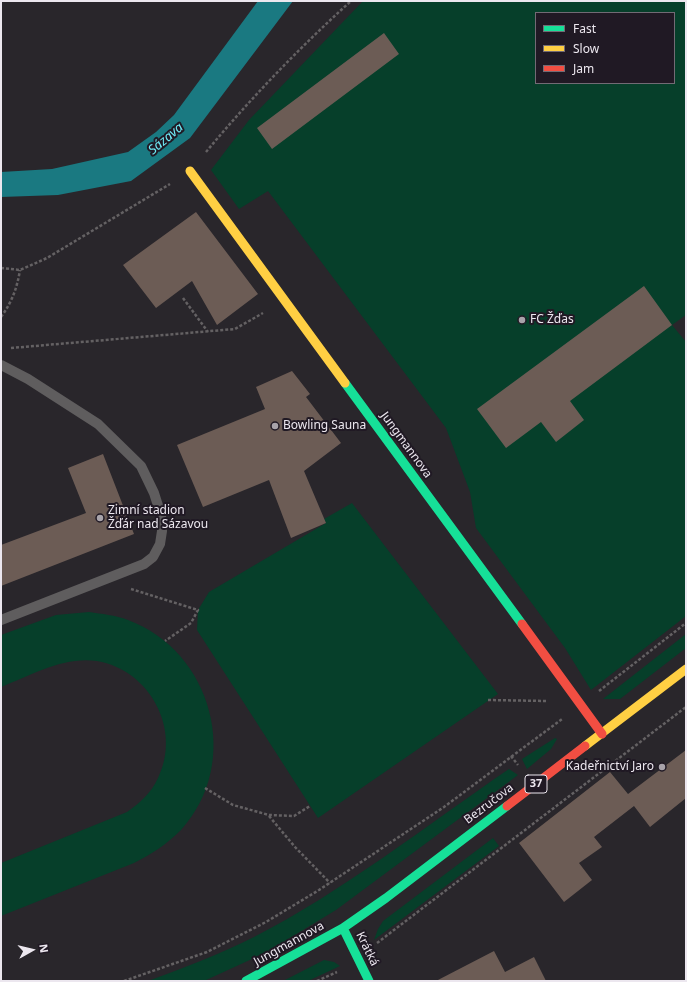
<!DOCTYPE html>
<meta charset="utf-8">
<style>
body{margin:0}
#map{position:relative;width:687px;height:982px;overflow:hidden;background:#29262b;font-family:"Noto Sans",sans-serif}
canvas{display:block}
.frame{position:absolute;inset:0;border:2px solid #ece7ef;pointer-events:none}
.legend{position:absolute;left:535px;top:12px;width:140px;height:72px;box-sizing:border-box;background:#201924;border:1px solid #726b75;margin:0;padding:5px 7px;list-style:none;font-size:12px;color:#ece7ef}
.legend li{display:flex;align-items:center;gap:8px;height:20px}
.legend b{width:20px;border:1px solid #726b75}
.north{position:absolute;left:12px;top:930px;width:40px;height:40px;-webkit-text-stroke:3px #201924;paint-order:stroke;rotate:82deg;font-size:11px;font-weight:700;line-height:16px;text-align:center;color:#ece7ef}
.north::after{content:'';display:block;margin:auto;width:14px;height:18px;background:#ece7ef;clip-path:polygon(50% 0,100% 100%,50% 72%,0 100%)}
</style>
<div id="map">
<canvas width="687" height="982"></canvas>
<div class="frame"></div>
<ul class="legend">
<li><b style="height:5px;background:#16e098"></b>Fast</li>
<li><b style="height:5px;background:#ffcf43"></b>Slow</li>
<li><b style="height:5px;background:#f24e42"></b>Jam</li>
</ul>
<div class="north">N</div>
</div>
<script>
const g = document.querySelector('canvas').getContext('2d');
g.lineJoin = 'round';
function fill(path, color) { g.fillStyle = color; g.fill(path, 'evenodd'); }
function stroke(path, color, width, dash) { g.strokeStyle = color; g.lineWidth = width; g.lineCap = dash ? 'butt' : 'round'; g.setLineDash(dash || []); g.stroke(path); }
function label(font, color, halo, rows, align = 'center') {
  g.font = font + ' "Noto Sans",sans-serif'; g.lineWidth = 4; g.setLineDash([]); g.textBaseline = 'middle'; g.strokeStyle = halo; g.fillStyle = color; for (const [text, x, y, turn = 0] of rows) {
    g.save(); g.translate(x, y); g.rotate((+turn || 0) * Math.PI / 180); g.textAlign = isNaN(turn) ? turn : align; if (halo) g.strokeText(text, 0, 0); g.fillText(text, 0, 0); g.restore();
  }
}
const green = new Path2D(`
 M363 1H686V315L672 325 686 342V616L591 690 565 648 476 528 470 492 446 428 268 191 239 209 211 170 249 120ZM536 13H674V83H536Z
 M352 503 498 694 318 818 197 630 198 610 209 592 326 523 324 519Z
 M89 612C102 614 115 615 128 620 212 651 243 762 181 830 167 844 152 854 134 863L1 916V863L127 812C140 803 151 793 158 778 182 730 150 670 97 661 64 656 31 675 1 687V635L56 615Z
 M686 634V648L620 699H603Z
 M555 738 557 739 551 749 527 769 522 759Z
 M509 769 518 775 336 910 265 953 204 981H148C184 968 220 954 254 937 342 892 427 825 509 769Z
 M493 838 499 846 374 940 378 929 383 921Z
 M324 960 334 962 340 966 308 981H283Z`);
const water = new Path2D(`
 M258 1H293L190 138 131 181 58 195 1 197V172L52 169 128 152 156 132 174 115Z`);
const building = new Path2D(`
 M384 33 399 54 272 149 257 128Z
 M196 212 258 294 217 325 192 281 156 308 123 265Z
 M644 286 672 325 570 401 584 420 556 442 541 422 506 448 477 409Z
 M292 371 310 394 306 397 341 443 304 471 326 523 291 538 269 480 203 507 177 445 265 409 256 387Z
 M103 454 134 534 1 586V545L86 513 68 468Z
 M686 750V798L650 827 634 806 594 837 602 847 579 863 592 880 564 902 519 843 610 772 628 794Z
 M494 951 505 972 534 957 546 981H436Z`);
const path = new Path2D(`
 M206 152C250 99 299 48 351 1
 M1 268 20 270 47 258 170 184
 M183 298 208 332
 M1 317C12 302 17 288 20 270
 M11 348 235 329 263 313
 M131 589 198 610 191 623 165 641
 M599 691 686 623
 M488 700 547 701
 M511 756 518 765
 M205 788 233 805 269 815 294 816 310 806
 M269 816 295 847 330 883
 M377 943 686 707
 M124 981 207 952 266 922 319 890 444 807 562 719
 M317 981 337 972`);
const lane = new Path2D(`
 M1 365 28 379 98 424 141 466 154 493 161 515 162 531 160 544 153 557 144 564 1 620`);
const fast = new Path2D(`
 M345 383 522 624
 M343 928 369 981
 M246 981 343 928 386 898 507 806`);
const slow = new Path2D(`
 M190 171 345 383
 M585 746 686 669`);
const jam = new Path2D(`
 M522 624 602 734
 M507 806 585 746`);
const markers = [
 [522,320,4,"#a8a3aa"],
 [275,426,4,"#a8a3aa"],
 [100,518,4,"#a8a3aa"],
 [662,767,4,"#a8a3aa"]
];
const shields = [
 [536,784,22]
];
const shieldNames = [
 ["37",536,784]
];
const poiNames = [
 ["FC Žďas",530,320],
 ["Bowling Sauna",283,426],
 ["Zimní stadion",108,511],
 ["Žďár nad Sázavou",108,525],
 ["Kadeřnictví Jaro",654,767,"right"]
];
const streetNames = [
 ["Jungmannova",406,445,54],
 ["Bezručova",489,804,-37],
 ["Jungmannova",289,944,-29],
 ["Krátká",367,949,64]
];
const waterNames = [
 ["Sázava",166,139,-40]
];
fill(green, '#063f2a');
fill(water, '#1a7981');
fill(building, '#6c5c55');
stroke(path, '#646163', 2.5, [3, 2]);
stroke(lane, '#5f5d5e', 10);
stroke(fast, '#16e098', 9);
stroke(slow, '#ffcf43', 9);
stroke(jam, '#f24e42', 9);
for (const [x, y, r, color] of markers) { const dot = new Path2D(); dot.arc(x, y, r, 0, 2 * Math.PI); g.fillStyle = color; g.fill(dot); stroke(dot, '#201924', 1.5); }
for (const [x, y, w] of shields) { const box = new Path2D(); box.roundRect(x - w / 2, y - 9, w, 18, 3); g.fillStyle = '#201924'; g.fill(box); stroke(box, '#ece7ef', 1); }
label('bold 11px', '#ece7ef', null, shieldNames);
label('12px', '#ece7ef', '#201924', poiNames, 'left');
label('12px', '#ece7ef', '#201924', streetNames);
label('italic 13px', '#70eef9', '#201924', waterNames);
</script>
